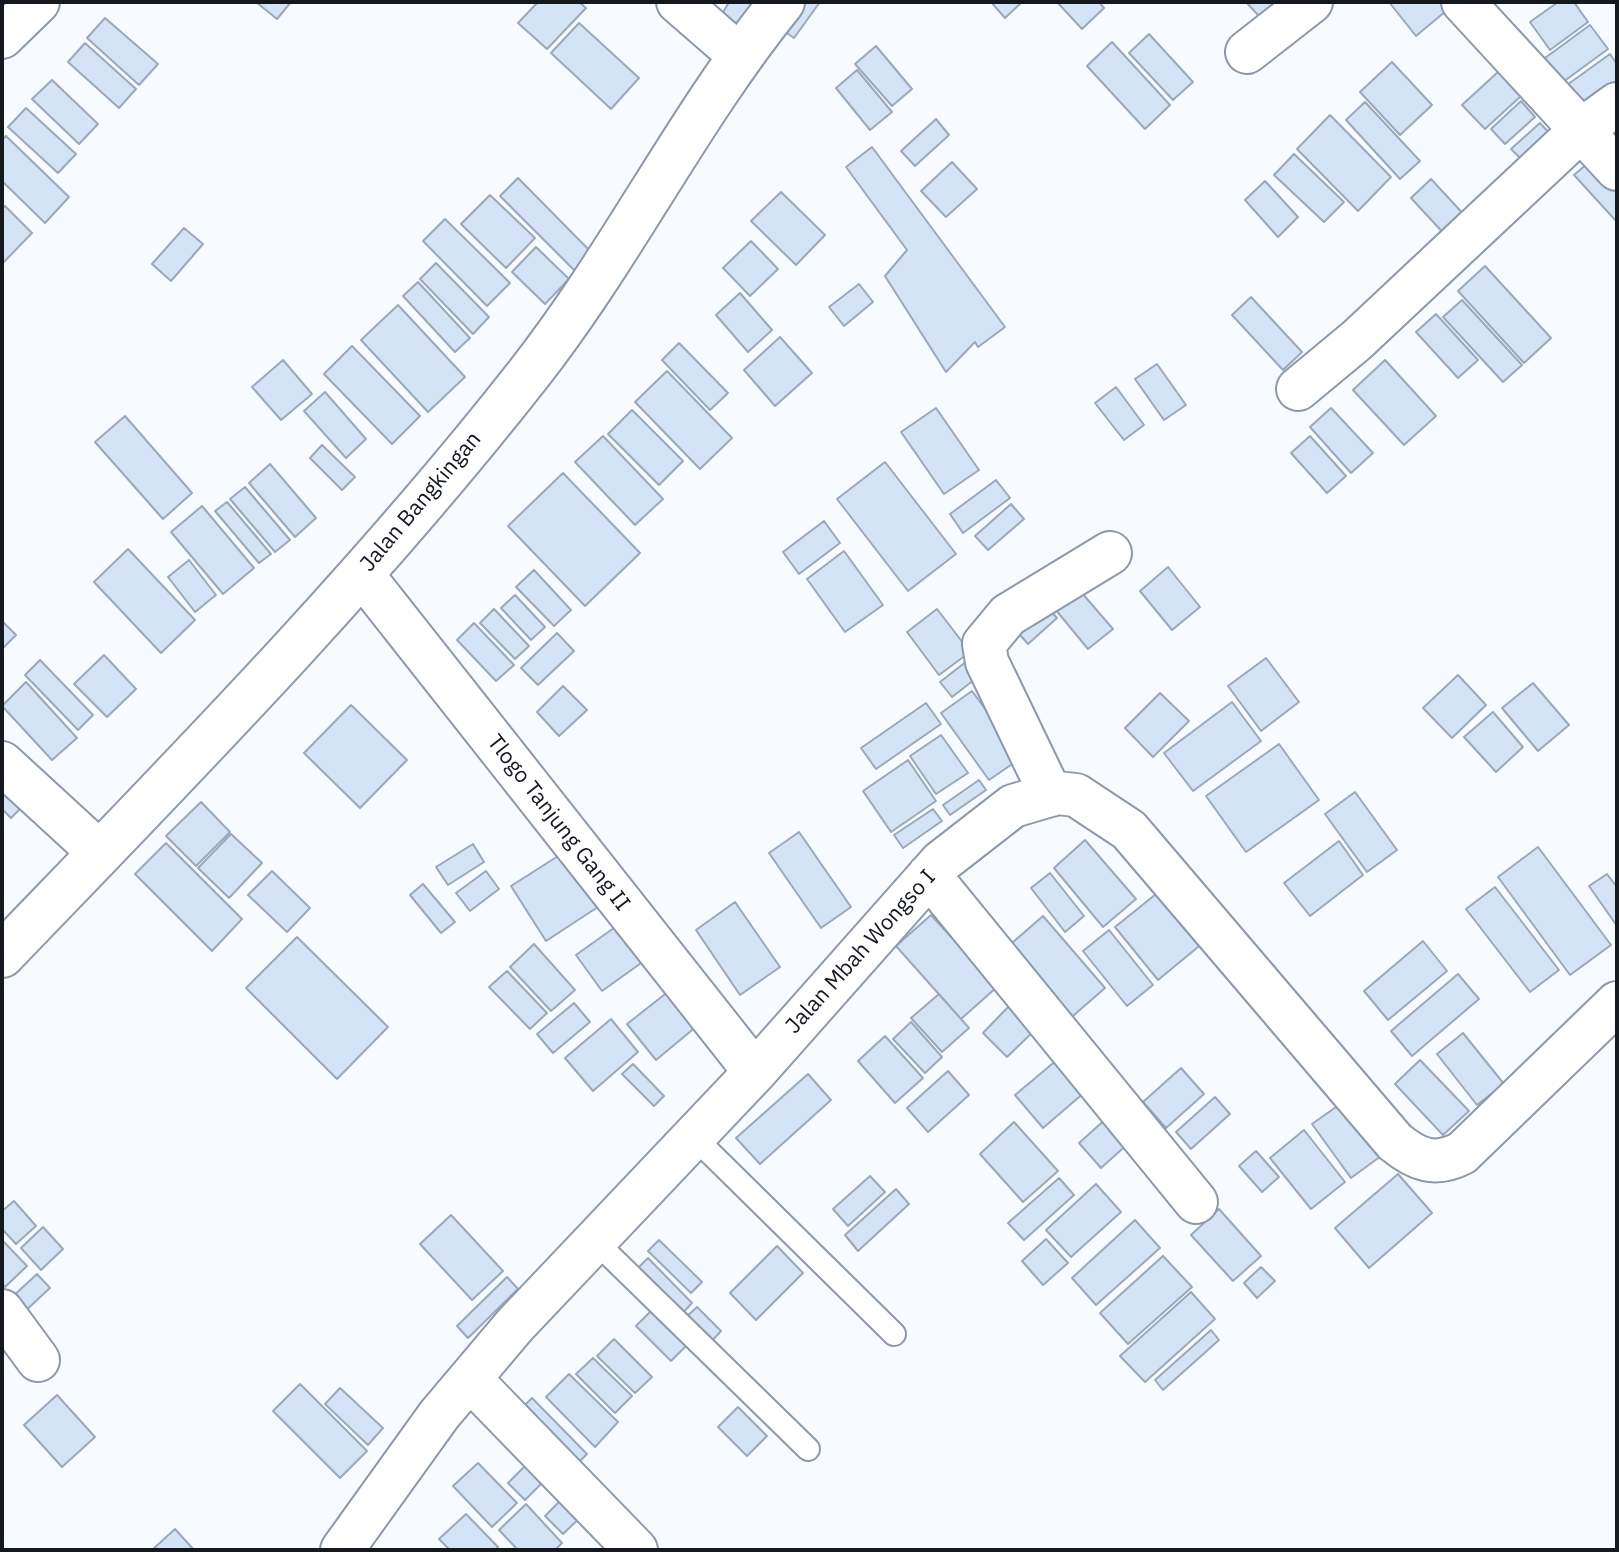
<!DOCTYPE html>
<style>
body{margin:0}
#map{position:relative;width:1619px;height:1552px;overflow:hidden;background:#f7fafe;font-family:"IBM Plex Sans",sans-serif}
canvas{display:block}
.frame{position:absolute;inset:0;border:4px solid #14191f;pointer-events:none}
</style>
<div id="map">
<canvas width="1619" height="1552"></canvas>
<div class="frame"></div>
</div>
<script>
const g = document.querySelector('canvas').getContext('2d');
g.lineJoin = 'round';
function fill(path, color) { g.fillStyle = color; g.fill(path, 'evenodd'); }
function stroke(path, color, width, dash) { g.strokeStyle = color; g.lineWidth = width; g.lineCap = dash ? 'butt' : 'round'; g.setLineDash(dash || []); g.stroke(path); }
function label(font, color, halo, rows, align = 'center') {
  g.font = font + ' "IBM Plex Sans",sans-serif'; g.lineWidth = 6; g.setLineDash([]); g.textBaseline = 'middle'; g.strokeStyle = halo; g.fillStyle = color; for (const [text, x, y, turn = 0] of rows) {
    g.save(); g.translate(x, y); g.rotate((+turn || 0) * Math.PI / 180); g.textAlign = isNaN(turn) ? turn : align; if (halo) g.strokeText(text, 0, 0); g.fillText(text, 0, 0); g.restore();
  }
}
const building = new Path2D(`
 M256 2H291L277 19Z
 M538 2H579L586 8 547 49 518 23Z
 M729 2H765L749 33 721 16Z
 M795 2H820L794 38 777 26Z
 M991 2H1022L1005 18Z
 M1057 2H1099L1104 8 1082 29Z
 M1246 2H1279L1269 27Z
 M1389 2H1449L1452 6 1416 36Z
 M1558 2H1574L1588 22 1550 50 1530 22Z
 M105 18 158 64 139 85 87 38Z
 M579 23 639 78 611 109 551 53Z
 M1590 25 1608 49 1563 82 1545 58Z
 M1149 34 1193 82 1173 100 1129 53Z
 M1112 42 1170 105 1145 129 1087 66Z
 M85 43 136 89 119 108 68 62Z
 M876 46 912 89 892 106 855 64Z
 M1610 54 1617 64V91L1587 113 1567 85Z
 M1392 62 1432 105 1400 135 1360 92Z
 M857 70 892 112 870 130 836 88Z
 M1499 71 1521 96 1485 129 1462 105Z
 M52 80 98 124 79 144 32 99Z
 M1521 101 1535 117 1505 144 1491 129Z
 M1365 102 1420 161 1400 179 1346 120Z
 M26 108 76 154 58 173 8 127Z
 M1330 115 1391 177 1358 211 1297 149Z
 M936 119 949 135 915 166 901 151Z
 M1540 123 1552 136 1524 162 1511 149Z
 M6 136 69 197 45 223 2 181V140Z
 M872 147 1005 327 978 347 975 342 946 372 885 276 907 250 846 167Z
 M1294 154 1344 202 1324 222 1274 175Z
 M1595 157 1617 180V222L1574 175Z
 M952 162 977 189 946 217 921 191Z
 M518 178 596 257 578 274 500 196Z
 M1431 179 1468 219 1448 238 1411 198Z
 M1265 181 1298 217 1278 237 1245 200Z
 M781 192 825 235 796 265 751 221Z
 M490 195 535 238 506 268 461 224Z
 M5 206 32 233 2 264V209Z
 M445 219 510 283 487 306 423 241Z
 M184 228 203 244 171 281 152 264Z
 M751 241 778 269 750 296 723 268Z
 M536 247 569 279 545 304 512 272Z
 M436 263 489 317 473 334 420 279Z
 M1485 266 1551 338 1524 363 1458 291Z
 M418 282 470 338 455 352 403 296Z
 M859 284 873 302 844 326 829 307Z
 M740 293 772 330 748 352 716 315Z
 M1251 297 1302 352 1283 370 1232 315Z
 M1462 300 1522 365 1503 382 1443 317Z
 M398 305 465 377 428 412 361 340Z
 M1436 314 1478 360 1458 378 1416 332Z
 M780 337 812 373 775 406 744 370Z
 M679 343 728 393 710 410 662 360Z
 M352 346 420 416 392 444 324 374Z
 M283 360 312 394 281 420 252 387Z
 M1385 360 1436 416 1404 445 1353 390Z
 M1157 364 1186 405 1164 420 1135 379Z
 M667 371 732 438 700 469 635 402Z
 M1116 387 1144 425 1124 440 1095 403Z
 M325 392 366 439 346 458 304 411Z
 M936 408 979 470 944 494 901 432Z
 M1331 408 1373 453 1351 473 1310 427Z
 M632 410 683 461 659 485 608 434Z
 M125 416 192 493 163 519 95 442Z
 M603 436 663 499 635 525 575 462Z
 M1310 436 1346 476 1327 493 1291 453Z
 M322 445 355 477 342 490 310 458Z
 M885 462 956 554 908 591 837 499Z
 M270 464 316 518 295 537 249 483Z
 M563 473 640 553 585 606 508 526Z
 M996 480 1010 498 963 533 950 514Z
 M245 487 290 540 275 552 230 499Z
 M227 502 271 554 259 563 215 511Z
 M1011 504 1024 519 988 550 975 536Z
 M202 506 254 568 223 594 171 532Z
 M824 521 840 543 799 574 783 552Z
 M128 549 195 620 161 653 94 582Z
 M844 551 883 605 845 632 807 579Z
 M189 560 216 595 195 612 168 577Z
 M1168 567 1200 607 1172 630 1140 591Z
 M534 570 571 610 554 626 516 587Z
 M1069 578 1113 629 1088 649 1046 598Z
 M515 595 545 627 531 640 501 608Z
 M1042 601 1057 618 1028 644 1013 627Z
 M494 609 529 646 515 659 480 623Z
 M937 609 970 652 939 675 907 632Z
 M2 621 16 635 2 649Z
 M474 623 514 665 496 681 457 640Z
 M557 633 574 651 538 685 521 668Z
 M104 655 136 689 107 717 74 684Z
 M1266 658 1299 702 1261 731 1228 686Z
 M40 660 93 715 78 730 25 675Z
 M967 661 979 676 952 697 940 682Z
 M1458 675 1486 705 1452 738 1423 708Z
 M26 682 77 738 52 760 2 706Z
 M1533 683 1569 725 1538 751 1502 708Z
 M563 686 587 710 559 736 537 712Z
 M972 691 1021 758 989 780 941 713Z
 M1160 693 1189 721 1153 757 1125 728Z
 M1232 702 1261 741 1193 791 1164 753Z
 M926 703 941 724 876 769 861 748Z
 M351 705 407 760 360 808 304 753Z
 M1493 712 1523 747 1496 772 1464 737Z
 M941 735 968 773 936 794 910 756Z
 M1279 744 1319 800 1246 852 1206 796Z
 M908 760 936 801 891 832 863 791Z
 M2 772 29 800 11 818 2 809Z
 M979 780 986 790 950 815 943 805Z
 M1355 792 1397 850 1367 872 1325 814Z
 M201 802 230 832 196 866 166 836Z
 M933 809 942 821 903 848 894 835Z
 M799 832 851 907 821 928 769 853Z
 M231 834 262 863 229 898 198 868Z
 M1085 840 1136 899 1103 927 1054 868Z
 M1339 841 1363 875 1310 916 1284 883Z
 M166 843 242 919 212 951 135 874Z
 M473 844 484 862 448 885 436 867Z
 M1538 847 1611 945 1570 975 1498 877Z
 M566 851 601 905 546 941 511 886Z
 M272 871 310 908 287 932 248 895Z
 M486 871 499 889 470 911 456 893Z
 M1050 873 1084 916 1065 932 1031 888Z
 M1607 874 1617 887V926L1589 886Z
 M423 884 455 922 441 933 410 895Z
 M1166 886 1209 938 1158 980 1115 927Z
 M1495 887 1559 970 1530 992 1466 909Z
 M735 902 780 967 740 995 696 930Z
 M931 915 997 987 961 1019 896 946Z
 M1043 916 1105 988 1066 1022 1004 950Z
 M625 920 651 956 602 991 576 955Z
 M1109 930 1153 985 1127 1006 1083 951Z
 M297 937 388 1027 337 1079 246 988Z
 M1423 941 1447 971 1388 1020 1364 991Z
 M534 944 575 990 551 1011 510 967Z
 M507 971 547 1013 530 1029 489 987Z
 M1458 974 1479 999 1412 1056 1391 1031Z
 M669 991 697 1026 656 1060 627 1024Z
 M939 994 969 1028 942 1052 911 1018Z
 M574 1003 590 1022 553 1053 537 1034Z
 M1012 1003 1037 1028 1007 1057 983 1033Z
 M611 1019 638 1052 593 1091 565 1058Z
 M911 1022 942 1057 925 1073 893 1039Z
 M1463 1033 1504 1084 1477 1105 1437 1054Z
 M885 1036 923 1078 895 1103 858 1061Z
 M1058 1059 1085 1092 1043 1128 1015 1095Z
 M1420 1060 1469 1111 1443 1135 1395 1084Z
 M633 1064 664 1096 654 1106 622 1074Z
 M1181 1068 1204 1094 1166 1128 1143 1102Z
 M948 1071 969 1095 928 1132 907 1108Z
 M808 1074 831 1100 760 1164 736 1138Z
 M1215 1097 1230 1114 1191 1149 1176 1132Z
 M1343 1102 1381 1156 1351 1178 1312 1124Z
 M1108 1117 1131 1141 1101 1168 1079 1143Z
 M1014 1122 1058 1171 1023 1202 980 1154Z
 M1304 1130 1345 1182 1311 1209 1270 1158Z
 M1256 1151 1279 1177 1262 1192 1239 1166Z
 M1398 1174 1432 1213 1369 1268 1335 1228Z
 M870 1176 885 1192 848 1226 833 1209Z
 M1059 1178 1074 1195 1024 1240 1008 1223Z
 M1096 1184 1121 1212 1071 1257 1046 1230Z
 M896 1189 909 1204 858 1251 845 1235Z
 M14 1201 36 1226 16 1244 2 1229V1211Z
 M1219 1209 1261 1256 1233 1281 1191 1235Z
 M451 1215 503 1271 472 1300 420 1244Z
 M1135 1220 1160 1248 1096 1305 1072 1278Z
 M43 1227 63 1249 41 1270 21 1248Z
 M1046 1239 1068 1263 1043 1285 1022 1261Z
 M2 1240 27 1266 5 1287 2 1283Z
 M659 1240 702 1282 691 1293 648 1251Z
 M777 1246 803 1273 756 1320 730 1293Z
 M1163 1256 1192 1287 1128 1344 1100 1313Z
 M648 1258 692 1303 679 1317 634 1272Z
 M1261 1267 1275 1281 1257 1298 1244 1283Z
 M37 1274 50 1288 23 1313 11 1298Z
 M507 1277 518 1289 468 1338 457 1326Z
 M1191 1292 1215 1319 1145 1382 1120 1356Z
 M697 1307 721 1331 709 1344 684 1319Z
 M653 1309 688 1344 671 1361 636 1326Z
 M1211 1330 1219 1340 1163 1390 1155 1380Z
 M614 1339 652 1377 635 1393 597 1356Z
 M593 1358 632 1396 615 1413 576 1374Z
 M569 1374 618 1422 595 1447 546 1397Z
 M300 1384 367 1451 340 1478 273 1411Z
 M340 1388 383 1428 368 1445 325 1404Z
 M57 1395 95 1437 62 1467 24 1425Z
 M532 1398 587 1454 570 1471 516 1414Z
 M738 1407 767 1436 747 1456 718 1427Z
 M478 1463 517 1503 492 1527 453 1486Z
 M528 1463 545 1480 525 1500 508 1483Z
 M567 1494 585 1513 563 1534 545 1516Z
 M526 1504 562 1543 555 1550H518L499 1530Z
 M466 1514 498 1547 495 1550H450L439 1539Z
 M175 1529 194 1550H152Z`);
const service = new Path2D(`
 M693 1136 894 1334
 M595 1241 808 1449`);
const minor = new Path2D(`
 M678 2 739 55
 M1463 2 1617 169
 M2 37 38 2
 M1247 52 1311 2
 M1298 389 1357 340 1581 130 1617 104
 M361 573 755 1072
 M2 763 100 853
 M1051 795 987 662 984 644 1008 615 1110 553
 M929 875 1196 1202
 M2 1311 38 1360
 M470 1379 636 1550
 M342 1550 439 1415 515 1325 755 1072 941 862 1013 806 1057 793 1076 795 1129 830 1395 1142C1417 1160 1435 1167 1462 1153L1617 1003`);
const tertiary = new Path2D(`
 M2 955C183 767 366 581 527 376 621 257 687 119 782 2`);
const streetNames = [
 ["Jalan Bangkingan",421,502,-50],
 ["Tlogo Tanjung Gang II",558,823,52],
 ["Jalan Mbah Wongso I",861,952,-48]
];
fill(building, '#d4e3f5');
stroke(building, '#9ba8ba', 2);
stroke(service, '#8c99ab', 26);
stroke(minor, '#8c99ab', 46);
stroke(tertiary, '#8c99ab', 48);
stroke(service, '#fff', 22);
stroke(minor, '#fff', 42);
stroke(tertiary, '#fff', 44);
label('22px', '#14191f', '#fff', streetNames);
</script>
